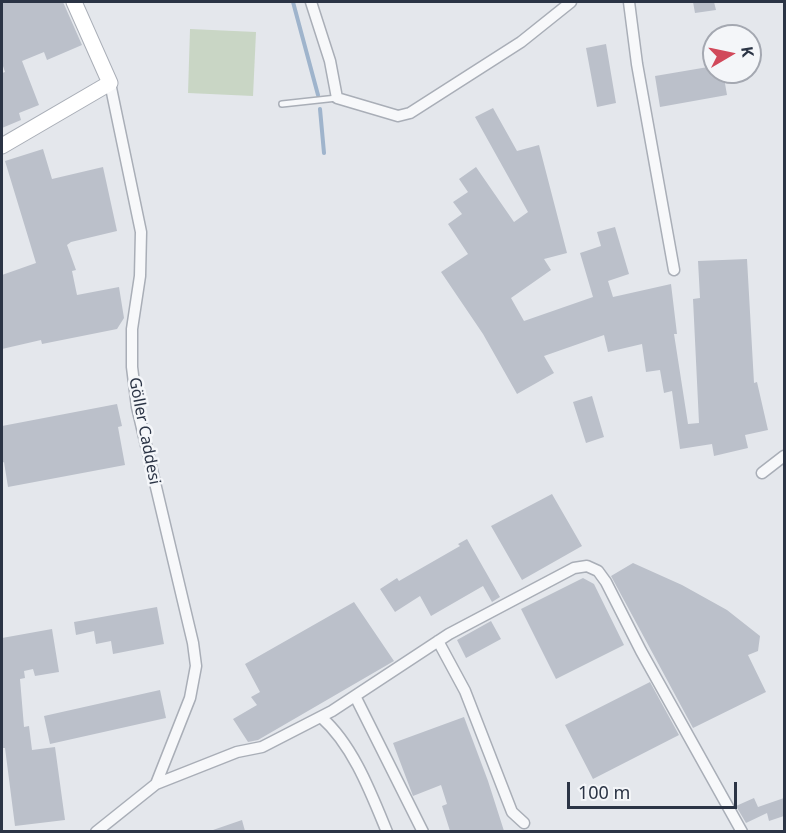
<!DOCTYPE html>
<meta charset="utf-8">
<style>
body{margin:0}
#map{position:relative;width:786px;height:833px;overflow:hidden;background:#e4e7ec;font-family:"Noto Sans",sans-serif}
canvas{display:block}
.frame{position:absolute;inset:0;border:3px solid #2b3445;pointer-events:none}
.north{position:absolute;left:702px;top:24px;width:60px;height:60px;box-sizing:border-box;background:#f4f6f9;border:2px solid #a4a8b1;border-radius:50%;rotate:81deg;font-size:16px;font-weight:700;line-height:24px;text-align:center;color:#2b3445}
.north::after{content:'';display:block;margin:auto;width:21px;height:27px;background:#d1495b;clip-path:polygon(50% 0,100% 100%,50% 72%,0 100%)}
.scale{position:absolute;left:567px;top:782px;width:170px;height:27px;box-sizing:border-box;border:3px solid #2b3445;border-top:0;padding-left:8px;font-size:18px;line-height:21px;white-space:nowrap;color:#2b3445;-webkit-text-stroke:4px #f4f6f9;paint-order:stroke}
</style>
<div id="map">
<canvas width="786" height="833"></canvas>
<div class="frame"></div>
<div class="north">K</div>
<div class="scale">100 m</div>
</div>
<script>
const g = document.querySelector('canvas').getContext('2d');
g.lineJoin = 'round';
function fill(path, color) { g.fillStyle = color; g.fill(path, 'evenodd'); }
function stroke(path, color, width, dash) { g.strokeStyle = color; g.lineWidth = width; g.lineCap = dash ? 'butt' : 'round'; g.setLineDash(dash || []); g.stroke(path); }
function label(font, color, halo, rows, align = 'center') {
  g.font = font + ' "Noto Sans",sans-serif'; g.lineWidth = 5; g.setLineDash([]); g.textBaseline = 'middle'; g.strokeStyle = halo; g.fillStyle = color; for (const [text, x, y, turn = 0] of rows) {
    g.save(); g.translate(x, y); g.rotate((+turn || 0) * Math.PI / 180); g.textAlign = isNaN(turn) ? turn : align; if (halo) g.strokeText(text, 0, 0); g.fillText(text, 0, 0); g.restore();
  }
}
const green = new Path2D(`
 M190 29 256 32 253 96 188 93Z`);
const stream = new Path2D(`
 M293 2 318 95
 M320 109 324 153`);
const building = new Path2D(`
 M2 2H63L82 45 47 60 44 52 22 61 39 105 19 113 21 120 2 128V73L5 72 2 63Z
 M693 2H714L716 10 695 13Z
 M606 44 616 103 597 107 586 48Z
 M714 66V72H723L727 95 660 107 655 76Z
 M493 108 517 151 539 145 567 253 544 259 551 270 511 298 524 321 593 297 580 253 601 246 597 232 615 227 629 274 608 281 613 297 671 284 677 334H674L688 424 699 423 693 299 700 298 698 261 747 259 754 383 757 382 768 430 745 435 748 448 714 456 712 444 680 449 672 391 664 393 660 370 646 372 642 344 608 352 604 335 544 356 554 373 517 394 483 334 441 272 468 254 448 224 462 214 453 202 468 192 459 179 476 167 514 222 528 212 475 117Z
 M43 149 52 179 103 167 117 231 71 242 67 245 76 270 72 271 77 295 119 287 124 318 117 329 42 344 41 340 2 349V275L36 263 5 161Z
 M592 396 604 437 586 443 573 402Z
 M117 404 122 426 118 427 125 465 8 487 4 462 2 463V426Z
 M552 494 582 546 522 580 491 526Z
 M467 539 500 597 492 602 483 586 431 616 420 596 395 612 380 589 397 578 399 581 460 546 458 544Z
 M633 563 682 585 727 610 760 636 758 651 748 655 766 692 693 728 611 576Z
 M583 578 594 584 624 645 556 679 521 609Z
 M354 602 394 661 258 740 248 742 233 719 257 705 251 697 260 692 245 664Z
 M157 607 164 644 113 654 111 641 96 644 94 631 76 635 74 622Z
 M491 621 501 639 466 658 457 640Z
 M52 629 59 672 35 676 33 669 24 671 25 678 20 679 24 727 29 726 32 750 55 747 65 820 15 826 5 748H2V638Z
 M650 682 679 735 593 779 565 725Z
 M160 690 166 718 50 744 44 716Z
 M464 717 488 781 504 831H450L442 806 447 804 441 785 413 796 393 743Z
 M754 798 758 807 784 798V816L769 821 767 813 746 823 736 806Z
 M242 820 245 831H213V830Z`);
const lane = new Path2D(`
 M282 104 337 98`);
const street = new Path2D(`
 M311 2 330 61 337 98 398 116 410 113 521 42 571 2
 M629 2 637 64 674 270
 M762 473 784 456
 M438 641 465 691 512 812 524 823
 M355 696 423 832
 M321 717C353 745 371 793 387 832
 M156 784 237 752 262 747 332 711 449 634 574 568 587 566 598 571 606 582 641 651 742 832
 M96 832 156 784 190 698 196 666 193 643 137 407 132 367V329L140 276 141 232 110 83`);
const secondary = new Path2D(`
 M2 146 110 83 74 2`);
const streetNames = [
 ["Göller Caddesi",144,431,79]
];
fill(green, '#c9d6c5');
stroke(stream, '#9fb4cc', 4);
fill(building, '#bbc0ca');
stroke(lane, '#a9aeb7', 8);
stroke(street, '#a9aeb7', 13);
stroke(secondary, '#a9aeb7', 17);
stroke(lane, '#f7f8fa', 5);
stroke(street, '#f7f8fa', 10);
stroke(secondary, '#fff', 15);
label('16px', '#2b3445', '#f4f6f9', streetNames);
</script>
